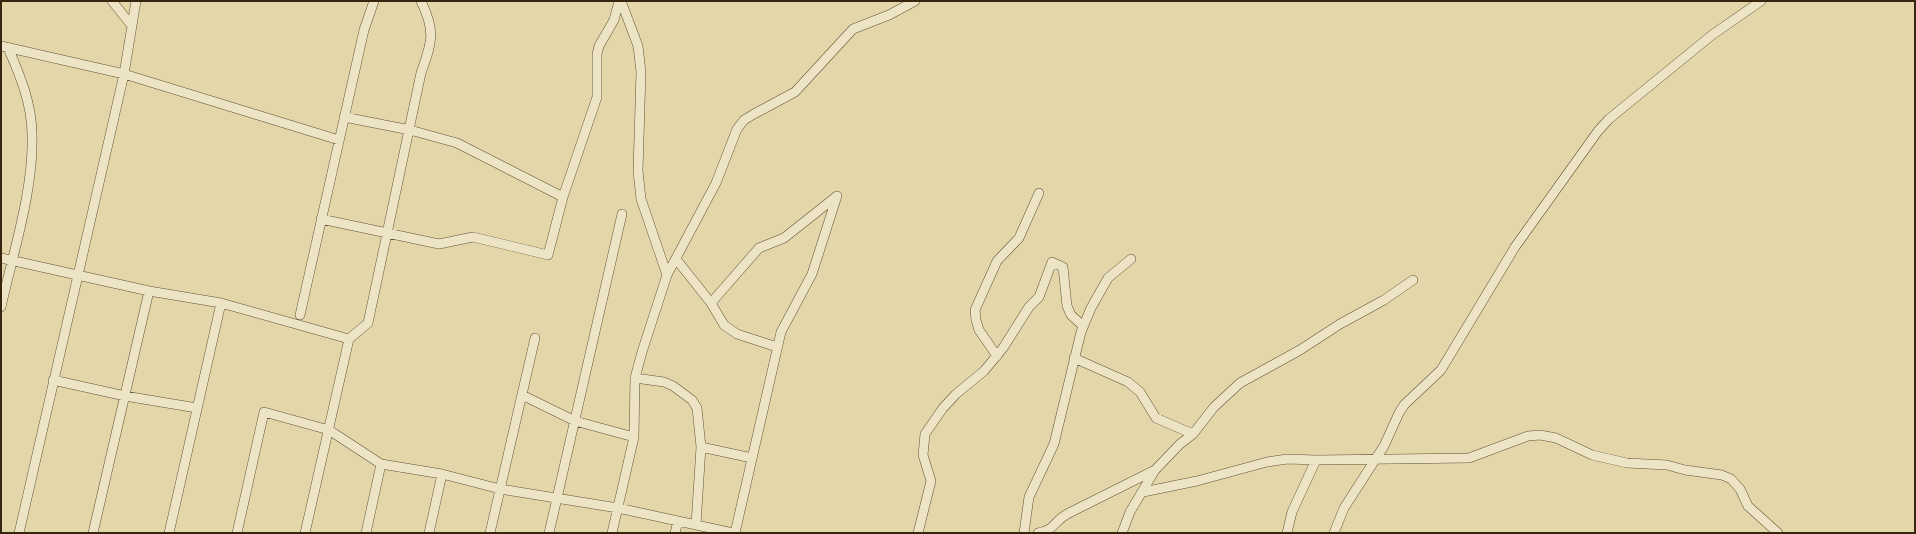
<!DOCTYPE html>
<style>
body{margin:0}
#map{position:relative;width:1916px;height:534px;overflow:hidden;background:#e3d6a8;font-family:"IM FELL DW Pica",serif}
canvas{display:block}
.frame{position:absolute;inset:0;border:2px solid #37250f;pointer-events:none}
</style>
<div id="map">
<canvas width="1916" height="534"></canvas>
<div class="frame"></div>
</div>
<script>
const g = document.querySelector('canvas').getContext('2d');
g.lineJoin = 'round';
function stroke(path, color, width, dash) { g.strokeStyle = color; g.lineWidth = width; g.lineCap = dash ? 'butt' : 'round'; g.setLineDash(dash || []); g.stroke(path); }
const minor = new Path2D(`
 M112 1 132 26
 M621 1 638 46 641 72 638 171 641 199 667 275
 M1 46 124 74 339 140
 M344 117 410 130 457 143 563 197
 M321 219 439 244 473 237 548 255 563 197 597 97V54L599 46 614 20 619 1
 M1 258 149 291 221 303 349 339
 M676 259 711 303 724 325 737 334 777 347
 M711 303 759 248 784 238 837 196
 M1 307C13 253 34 189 32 135 32 104 20 75 8 48
 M300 315 364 30 374 1
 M997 356 979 330 976 320 975 310 997 261 1019 238 1039 193
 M1074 358 1128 382 1140 392 1156 418 1193 434
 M635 378 664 382 673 386 692 400 697 408 701 447 696 524
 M53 380 125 396 197 408
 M522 395 575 421 634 437
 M701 447 752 458
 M1143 492 1197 481 1267 462 1287 459 1316 460 1469 458 1528 436 1540 435 1556 438 1592 455 1627 463 1667 465 1685 470 1722 475 1731 479 1740 489 1748 506 1778 533
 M19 533 124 74 136 1
 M93 533 149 291
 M169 533 221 303
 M237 533 264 412 329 430 381 464 442 474 500 489 618 508 733 533
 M305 533 349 339 368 323 421 73C432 42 436 32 421 1
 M366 533 381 464
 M429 533 442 474
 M490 533 535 338
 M549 533 622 214
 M612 533 634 437 635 378 642 352 667 275 716 183 737 129 744 120 754 114 795 92 853 29 889 15 915 1
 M675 533 678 521
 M735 533 781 332 812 274 837 196
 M918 533 931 481 923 455 925 434 943 408 956 394 984 371 1003 348 1029 307 1039 297 1052 262 1063 267 1067 306 1071 315 1083 326
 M1024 533 1029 497 1054 444 1081 332 1091 308 1108 278 1131 259
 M1038 533C1057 529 1053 521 1069 513L1155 470
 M1122 533 1130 512 1155 470 1180 444 1193 434 1214 407 1240 383 1300 350 1340 324 1384 300 1413 280
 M1287 533 1292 512 1316 460
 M1334 533 1344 508 1384 446 1399 413 1404 405 1441 370 1515 247 1598 131 1609 119 1712 35 1761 1`);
stroke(minor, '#625135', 10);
stroke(minor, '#ede4c6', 9);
</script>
